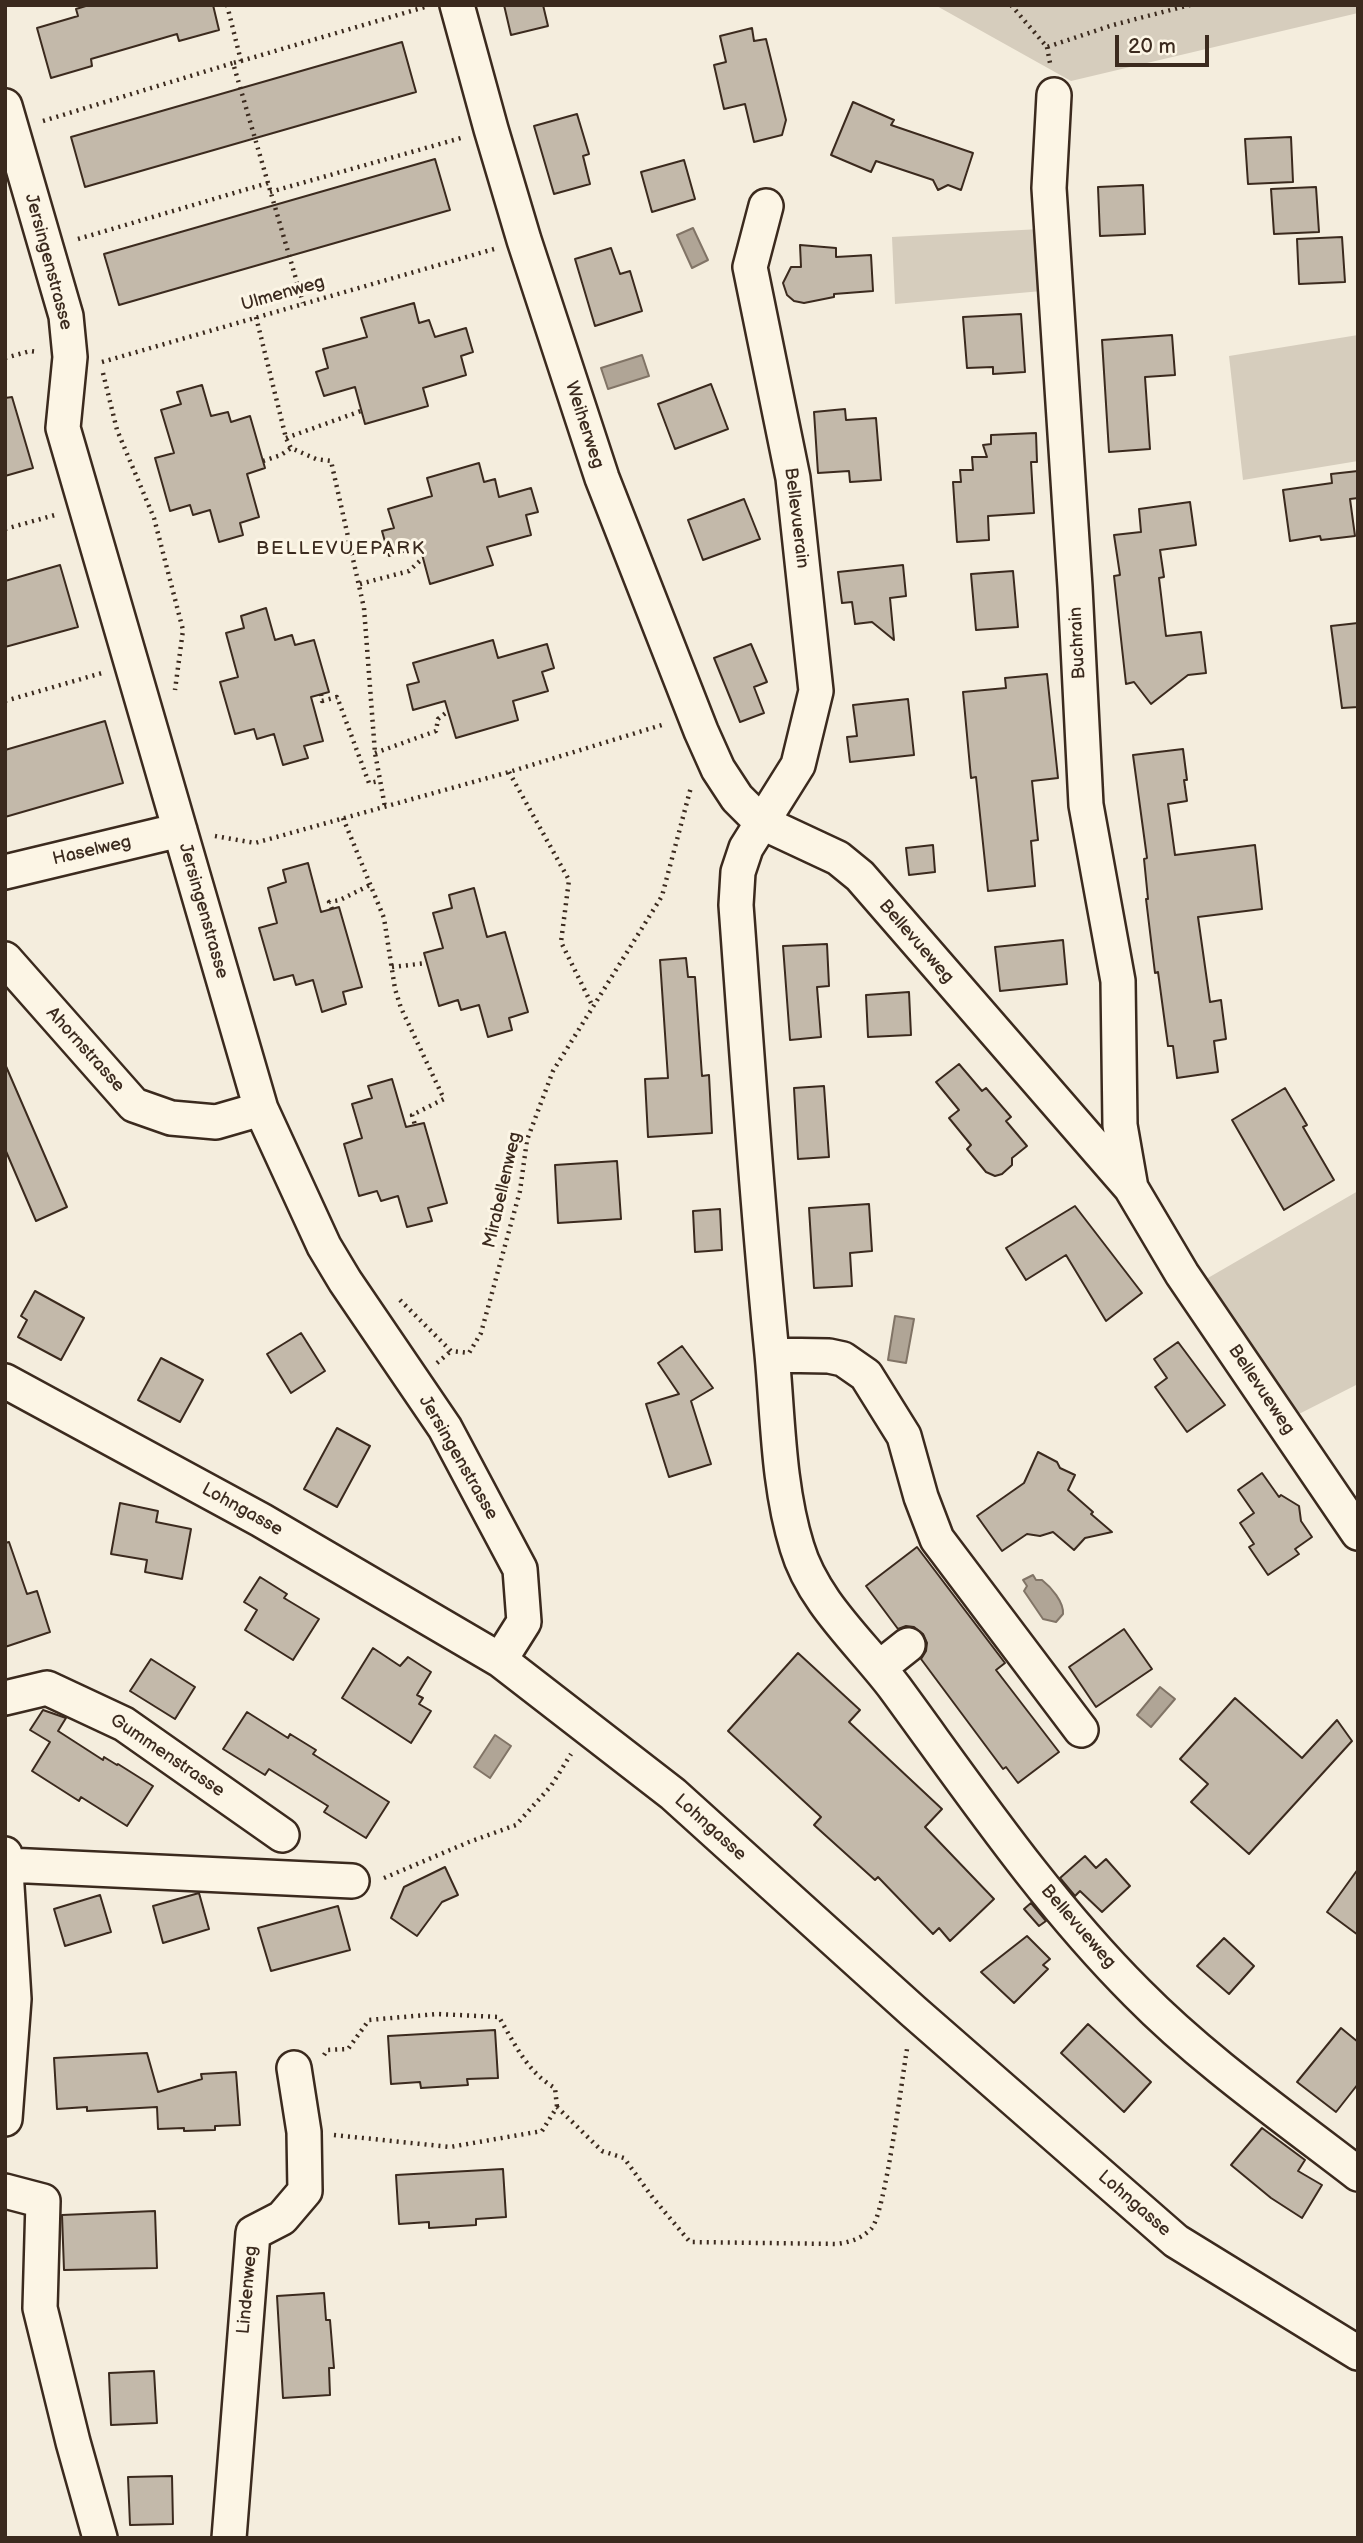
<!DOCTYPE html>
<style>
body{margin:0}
#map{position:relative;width:1363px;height:2543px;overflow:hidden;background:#f4eddd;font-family:"Balsamiq Sans",sans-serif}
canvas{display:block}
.frame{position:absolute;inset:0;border:7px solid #3b2a1e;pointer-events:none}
.scale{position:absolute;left:1115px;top:35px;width:94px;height:32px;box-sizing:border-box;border:4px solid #3b2a1e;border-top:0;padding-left:9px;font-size:21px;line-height:24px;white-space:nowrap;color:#3b2a1e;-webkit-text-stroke:5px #fcf5e5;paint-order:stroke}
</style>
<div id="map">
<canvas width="1363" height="2543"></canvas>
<div class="frame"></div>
<div class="scale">20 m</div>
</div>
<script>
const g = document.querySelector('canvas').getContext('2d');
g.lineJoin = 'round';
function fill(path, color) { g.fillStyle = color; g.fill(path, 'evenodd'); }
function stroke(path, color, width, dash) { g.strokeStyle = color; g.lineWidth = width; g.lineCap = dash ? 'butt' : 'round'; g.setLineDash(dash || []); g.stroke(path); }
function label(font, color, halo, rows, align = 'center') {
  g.font = font + ' "Balsamiq Sans",sans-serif'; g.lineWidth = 6; g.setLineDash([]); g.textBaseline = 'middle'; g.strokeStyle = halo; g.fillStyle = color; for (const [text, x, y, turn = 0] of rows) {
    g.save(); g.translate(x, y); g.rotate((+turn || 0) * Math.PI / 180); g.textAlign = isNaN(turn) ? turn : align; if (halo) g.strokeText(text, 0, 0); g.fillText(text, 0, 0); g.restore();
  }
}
const green = new Path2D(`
 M935 5H1358V13L1071 81Z
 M1040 229 1042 291 895 304 892 237Z
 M1358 335V461L1243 480 1229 356Z
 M1358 1191V1384L1295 1416 1201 1282Z`);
const water = new Path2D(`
 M693 228 708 260 692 268 677 235Z
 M642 355 649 376 608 389 601 368Z
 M895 1316 914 1319 906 1363 888 1360Z
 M1033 1575 1036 1580H1042C1051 1587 1064 1602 1063 1614L1056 1622 1043 1619 1024 1591 1027 1586 1023 1580Z
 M1160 1687 1175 1699 1151 1727 1137 1715Z
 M495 1735 511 1746 490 1778 474 1767Z`);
const building = new Path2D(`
 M89 5H213L219 30 179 41 177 34 129 48 91 59 92 66 51 78 37 28 78 16 76 9Z
 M504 5H543L548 26 511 35Z
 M752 28 754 41 766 39 786 120 782 135 754 142 745 104 724 109 714 65 726 62 720 36Z
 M402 42 416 92 85 187 71 137Z
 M853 102 894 120 891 125 973 153 961 190 948 185 938 190 933 180 876 161 871 172 831 155Z
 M577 114 589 154 583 156 590 184 554 194 534 126Z
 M1291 137 1293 182 1248 184 1245 139Z
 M435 159 450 210 119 305 104 254Z
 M684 160 695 199 652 212 641 172Z
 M1143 185 1145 234 1100 236 1098 187Z
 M1316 187 1319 232 1274 234 1271 189Z
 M1342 237 1345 282 1299 284 1297 239Z
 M800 245 836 248V257L871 255 873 291 834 294V297L804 303 794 301 787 295 783 283 791 267H801Z
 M611 248 620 274 630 271 642 311 595 326 575 259Z
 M414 303 419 323 429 320 435 337 466 328 473 352 461 356 466 375 423 388 428 406 365 424 355 387 324 396 316 372 328 368 323 349 367 337 361 318Z
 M1021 314 1025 372 993 374V367L967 368 963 317Z
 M1172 335 1175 375 1145 377 1150 449 1109 452 1102 340Z
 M711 384 728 429 675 449 658 404Z
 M202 385 211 416 228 412 231 422 250 416 265 468 247 474 259 517 240 523 243 535 219 542 210 510 193 515 190 505 170 511 155 458 174 453 161 410 181 404 177 392Z
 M12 397 33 468 5 476V398Z
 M845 409 846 420 876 418 881 480 850 482 849 471 818 473 814 412Z
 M1036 433 1037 462H1031L1034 513 988 516 989 540 957 542 953 482H961L960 470H973L972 457H987L983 445 991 444V435Z
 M479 463 484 482 495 479 499 497 531 488 538 512 526 515 531 535 487 547 493 565 430 584 420 547 389 556 382 531 394 528 388 509 432 496 427 478Z
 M1358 471V498L1350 499 1355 536 1321 540 1320 536 1290 541 1283 490 1332 483 1331 474Z
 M744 499 760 539 703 560 688 520Z
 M1190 502 1196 545 1160 550 1164 577 1159 578 1166 636 1201 632 1206 673 1188 675 1151 704 1134 682 1126 684 1114 576 1120 575 1114 535 1141 532 1139 509Z
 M60 565 78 627 5 647V581Z
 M903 565 906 596 890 598 894 640 872 622 855 624 852 602 842 603 838 572Z
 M1013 571 1018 627 976 630 971 574Z
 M266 608 275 640 292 635 295 645 314 640 329 692 311 697 323 741 304 746 308 758 283 765 274 734 257 739 254 729 235 734 220 682 238 677 226 633 244 628 241 616Z
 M1358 623V707L1342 708 1331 626Z
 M493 640 498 658 547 644 554 668 542 672 548 691 513 701 518 720 456 738 445 701 413 710 407 685 419 682 413 663Z
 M751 644 767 682 754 687 764 713 740 722 714 658Z
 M1047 674 1058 778 1032 781 1038 840 1031 841 1035 886 988 891 976 777 971 778 963 692 1006 688 1005 678Z
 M908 699 914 755 850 762 847 737 857 736 853 705Z
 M105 721 123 783 5 817V750Z
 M1183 749 1187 780H1184L1187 801 1168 804 1175 855 1255 845 1262 909 1198 917 1210 1002 1221 1000 1226 1039 1214 1041 1218 1072 1177 1078 1173 1046H1168L1158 972 1155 973 1146 899H1148L1144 859 1147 858 1133 755Z
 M933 845 935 872 909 875 906 848Z
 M308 863 321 912 339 907 362 987 343 992 346 1004 322 1012 313 980 296 985 293 975 274 980 259 928 277 923 268 888 286 882 283 870Z
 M474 888 487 937 505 932 528 1012 509 1018 512 1030 488 1037 479 1005 461 1010 458 1000 439 1006 424 953 443 948 433 913 452 908 449 895Z
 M1063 940 1067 984 1000 991 995 947Z
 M827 944 829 986 817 987 821 1037 790 1040 783 946Z
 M686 958 688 977H695L702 1076 709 1075 712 1133 648 1137 645 1079 668 1078 660 960Z
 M909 992 911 1035 868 1037 866 995Z
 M5 1064 67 1207 36 1221 5 1149Z
 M959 1064 982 1091 986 1088 1011 1117 1006 1121 1027 1146 1012 1158V1165L1002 1174 995 1176 986 1172 967 1149 971 1145 949 1118 959 1110 936 1082Z
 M392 1079 406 1127 424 1123 447 1203 428 1208 432 1221 407 1227 398 1196 381 1201 377 1191 359 1196 344 1144 362 1138 352 1104 372 1098 368 1086Z
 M824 1086 829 1157 798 1159 794 1088Z
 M1285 1088 1307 1125 1303 1127 1334 1180 1284 1210 1232 1120Z
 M617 1161 621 1219 558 1223 555 1165Z
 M869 1204 872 1251 850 1253 852 1286 814 1288 809 1208Z
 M1075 1206 1142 1293 1106 1321 1066 1255 1026 1280 1006 1248Z
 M720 1209 722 1250 695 1252 693 1211Z
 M35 1291 84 1318 61 1360 18 1337 27 1320 21 1316Z
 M301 1333 325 1371 291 1393 267 1354Z
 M1178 1342 1225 1405 1187 1432 1155 1387 1167 1378 1154 1359Z
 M682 1346 713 1388 691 1401 711 1464 669 1477 646 1404 679 1394 658 1363Z
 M161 1358 203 1380 180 1422 138 1400Z
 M337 1428 370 1446 337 1507 304 1489Z
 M1038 1452 1057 1462 1060 1468 1075 1475 1068 1490 1093 1512 1091 1514 1112 1532 1085 1538 1074 1550 1053 1532 1040 1536 1027 1534 1002 1551 977 1516 1024 1483Z
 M1262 1473 1279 1497 1281 1495 1299 1506 1301 1521 1312 1537 1295 1549 1299 1554 1268 1575 1249 1547 1254 1544 1240 1523 1254 1513 1238 1490Z
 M120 1503 158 1511 156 1522 191 1529 182 1579 145 1572 147 1560 111 1554Z
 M9 1542 27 1594 37 1591 50 1632 5 1647V1543Z
 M917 1547 1005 1663 996 1670 1059 1752 1018 1783 1006 1767 1003 1769 921 1659 926 1651 927 1643 923 1634 914 1627 906 1626 898 1629 866 1586Z
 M260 1577 287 1594 284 1598 319 1619 293 1660 245 1630 257 1610 244 1602Z
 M1124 1629 1152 1669 1096 1707 1069 1667Z
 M373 1648 400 1666 408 1657 431 1672 417 1695 423 1698 419 1704 431 1711 411 1743 342 1698Z
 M798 1653 860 1710 849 1722 942 1809 925 1827 994 1899 950 1941 939 1928 933 1934 878 1877 875 1880 814 1825 821 1817 728 1731Z
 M151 1659 195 1687 175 1719 130 1691Z
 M1235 1698 1302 1758 1337 1720 1352 1741 1249 1854 1191 1802 1208 1784 1180 1759Z
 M43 1710 66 1718 58 1731 103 1760 104 1757 117 1765 118 1764 153 1786 127 1826 81 1797 79 1801 32 1771 50 1742 30 1730Z
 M247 1712 288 1738 290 1734 316 1750 313 1754 389 1802 366 1838 324 1812 328 1806 269 1769 265 1775 223 1749Z
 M1085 1856 1096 1868 1106 1859 1130 1886 1102 1912 1080 1891 1075 1896 1060 1878Z
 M445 1867 458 1895 442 1902 417 1936 391 1918 404 1887Z
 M1358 1869V1935L1327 1912Z
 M199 1893 209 1929 163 1943 153 1906Z
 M100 1895 111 1932 65 1946 54 1909Z
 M1031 1903 1046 1921 1039 1926 1024 1909Z
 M338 1906 350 1950 271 1971 258 1928Z
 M1027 1936 1050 1959 1043 1965 1048 1969 1014 2003 981 1972Z
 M1224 1938 1254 1966 1229 1994 1197 1966Z
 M1088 2024 1151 2082 1124 2112 1061 2053Z
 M1341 2028 1358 2042V2084L1336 2112 1297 2082Z
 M495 2030 498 2078 467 2079 468 2085 421 2088 420 2082 391 2084 388 2036Z
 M147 2053 158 2092 202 2079 201 2074 236 2072 240 2125 215 2126V2130L184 2131V2128L158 2129 157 2107 87 2111V2107L57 2109 54 2058Z
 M1262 2128 1305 2160 1298 2171 1322 2185 1302 2218 1271 2198 1231 2165Z
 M503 2169 506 2217 476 2219V2225L429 2228V2222L399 2224 396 2175Z
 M155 2211 157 2268 64 2270 62 2215Z
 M324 2293 326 2320H330L334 2368H329L330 2395 283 2398 277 2296Z
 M154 2371 157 2423 111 2425 109 2373Z
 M172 2476 173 2524 130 2525 128 2477Z`);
const path = new Path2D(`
 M227 5 241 61 233 63 303 303
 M1011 5 1047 47 1113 25 1190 5
 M1047 47 1050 63
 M241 61 425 7
 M43 121 233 63
 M270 192 461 138
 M78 239 268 183
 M256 317 286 438 291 448 316 459 331 461 364 608 375 753 385 807
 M5 358 30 351 38 352
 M102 362 494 249
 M103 373 117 430 154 518 183 630 175 690
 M286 438 361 411
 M263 461 281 455 291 448
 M5 529 55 515
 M360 584 409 571 423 558
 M321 694 322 701 337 697 369 783 379 781
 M5 701 102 673
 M375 753 436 731 438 719 448 711
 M509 772 569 880 561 942 592 1005
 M343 818 384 918 395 989 401 1008 444 1099 412 1115 415 1125
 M215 836 255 843 509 772 665 724
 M332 909 329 902 340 900 370 885
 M392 967 427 963
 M400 1300 451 1351 469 1353 481 1333 520 1191 527 1140 553 1071 662 896 691 787
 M437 1363 451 1351
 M384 1878 469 1842 516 1825 551 1786 571 1754
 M324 2055 327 2050 348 2049 369 2020 437 2014 499 2017C514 2043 528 2073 555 2088L557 2107
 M334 2135 450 2147 542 2131 557 2107 602 2151 624 2158 653 2198 690 2242 837 2244C850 2242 861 2239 871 2229 885 2215 902 2078 907 2049`);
const minor = new Path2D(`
 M457 5 491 129 524 240 602 478 701 731 718 769 737 798 761 822 838 858 860 876 1131 1188 1182 1274 1358 1533
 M1054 95 1049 188 1075 587 1086 805 1118 981 1120 1125 1131 1188
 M5 106 66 316 70 357 63 428 261 1109 324 1246 345 1281 445 1428 520 1569 524 1622 500 1660
 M766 206 750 267 793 478 816 691 798 765 746 848 738 872 736 905C747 1055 757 1205 772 1354 778 1418 778 1486 797 1547 813 1602 862 1644 895 1688 972 1793 1045 1901 1137 1993 1204 2061 1283 2116 1358 2174
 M5 872 180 830
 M5 959 134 1105 171 1118 216 1122 261 1109
 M772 1355 829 1356 843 1359 866 1375 904 1436 921 1497 937 1539 1081 1730
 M5 1381 261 1520 500 1660 673 1794 913 2011 1176 2241 1358 2353
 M879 1668 908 1645
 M5 1698 47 1688 124 1724 282 1835
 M5 1854 14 1999 5 2119
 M7 1865 352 1881
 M5 2191 43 2201 40 2308 73 2442 100 2538
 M229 2538 253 2233 282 2218 305 2191 304 2132 294 2068`);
const streetNames = [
 ["Jersingenstrasse",48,262,75],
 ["Ulmenweg",283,294,-16],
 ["Weiherweg",584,425,72],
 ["Bellevuerain",796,518,83],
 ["Buchrain",1078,643,-93],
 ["Haselweg",92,851,-13],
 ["Jersingenstrasse",203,911,74],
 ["Bellevueweg",916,942,49],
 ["Ahornstrasse",85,1050,48],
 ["Mirabellenweg",503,1190,-77],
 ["Bellevueweg",1261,1390,56],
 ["Jersingenstrasse",458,1458,60],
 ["Lohngasse",242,1510,29],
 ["Gummenstrasse",167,1756,34],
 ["Lohngasse",710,1828,42],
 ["Bellevueweg",1078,1927,49],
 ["Lohngasse",1134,2204,41],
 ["Lindenweg",248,2290,-85]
];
const neighbourhoodNames = [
 ["BELLEVUEPARK",341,549]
];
fill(green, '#d6cdbd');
fill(water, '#b0a596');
stroke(water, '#817466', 2);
fill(building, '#c3b9aa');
stroke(building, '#3b2a1e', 2);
stroke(minor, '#3b2a1e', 38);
stroke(path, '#3b2a1e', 4.5, [2, 5]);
stroke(minor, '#fcf5e5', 33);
label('18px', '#3b2a1e', '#fcf5e5', streetNames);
g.letterSpacing = '2px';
label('19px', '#3b2a1e', '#fcf5e5', neighbourhoodNames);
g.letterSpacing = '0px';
</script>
